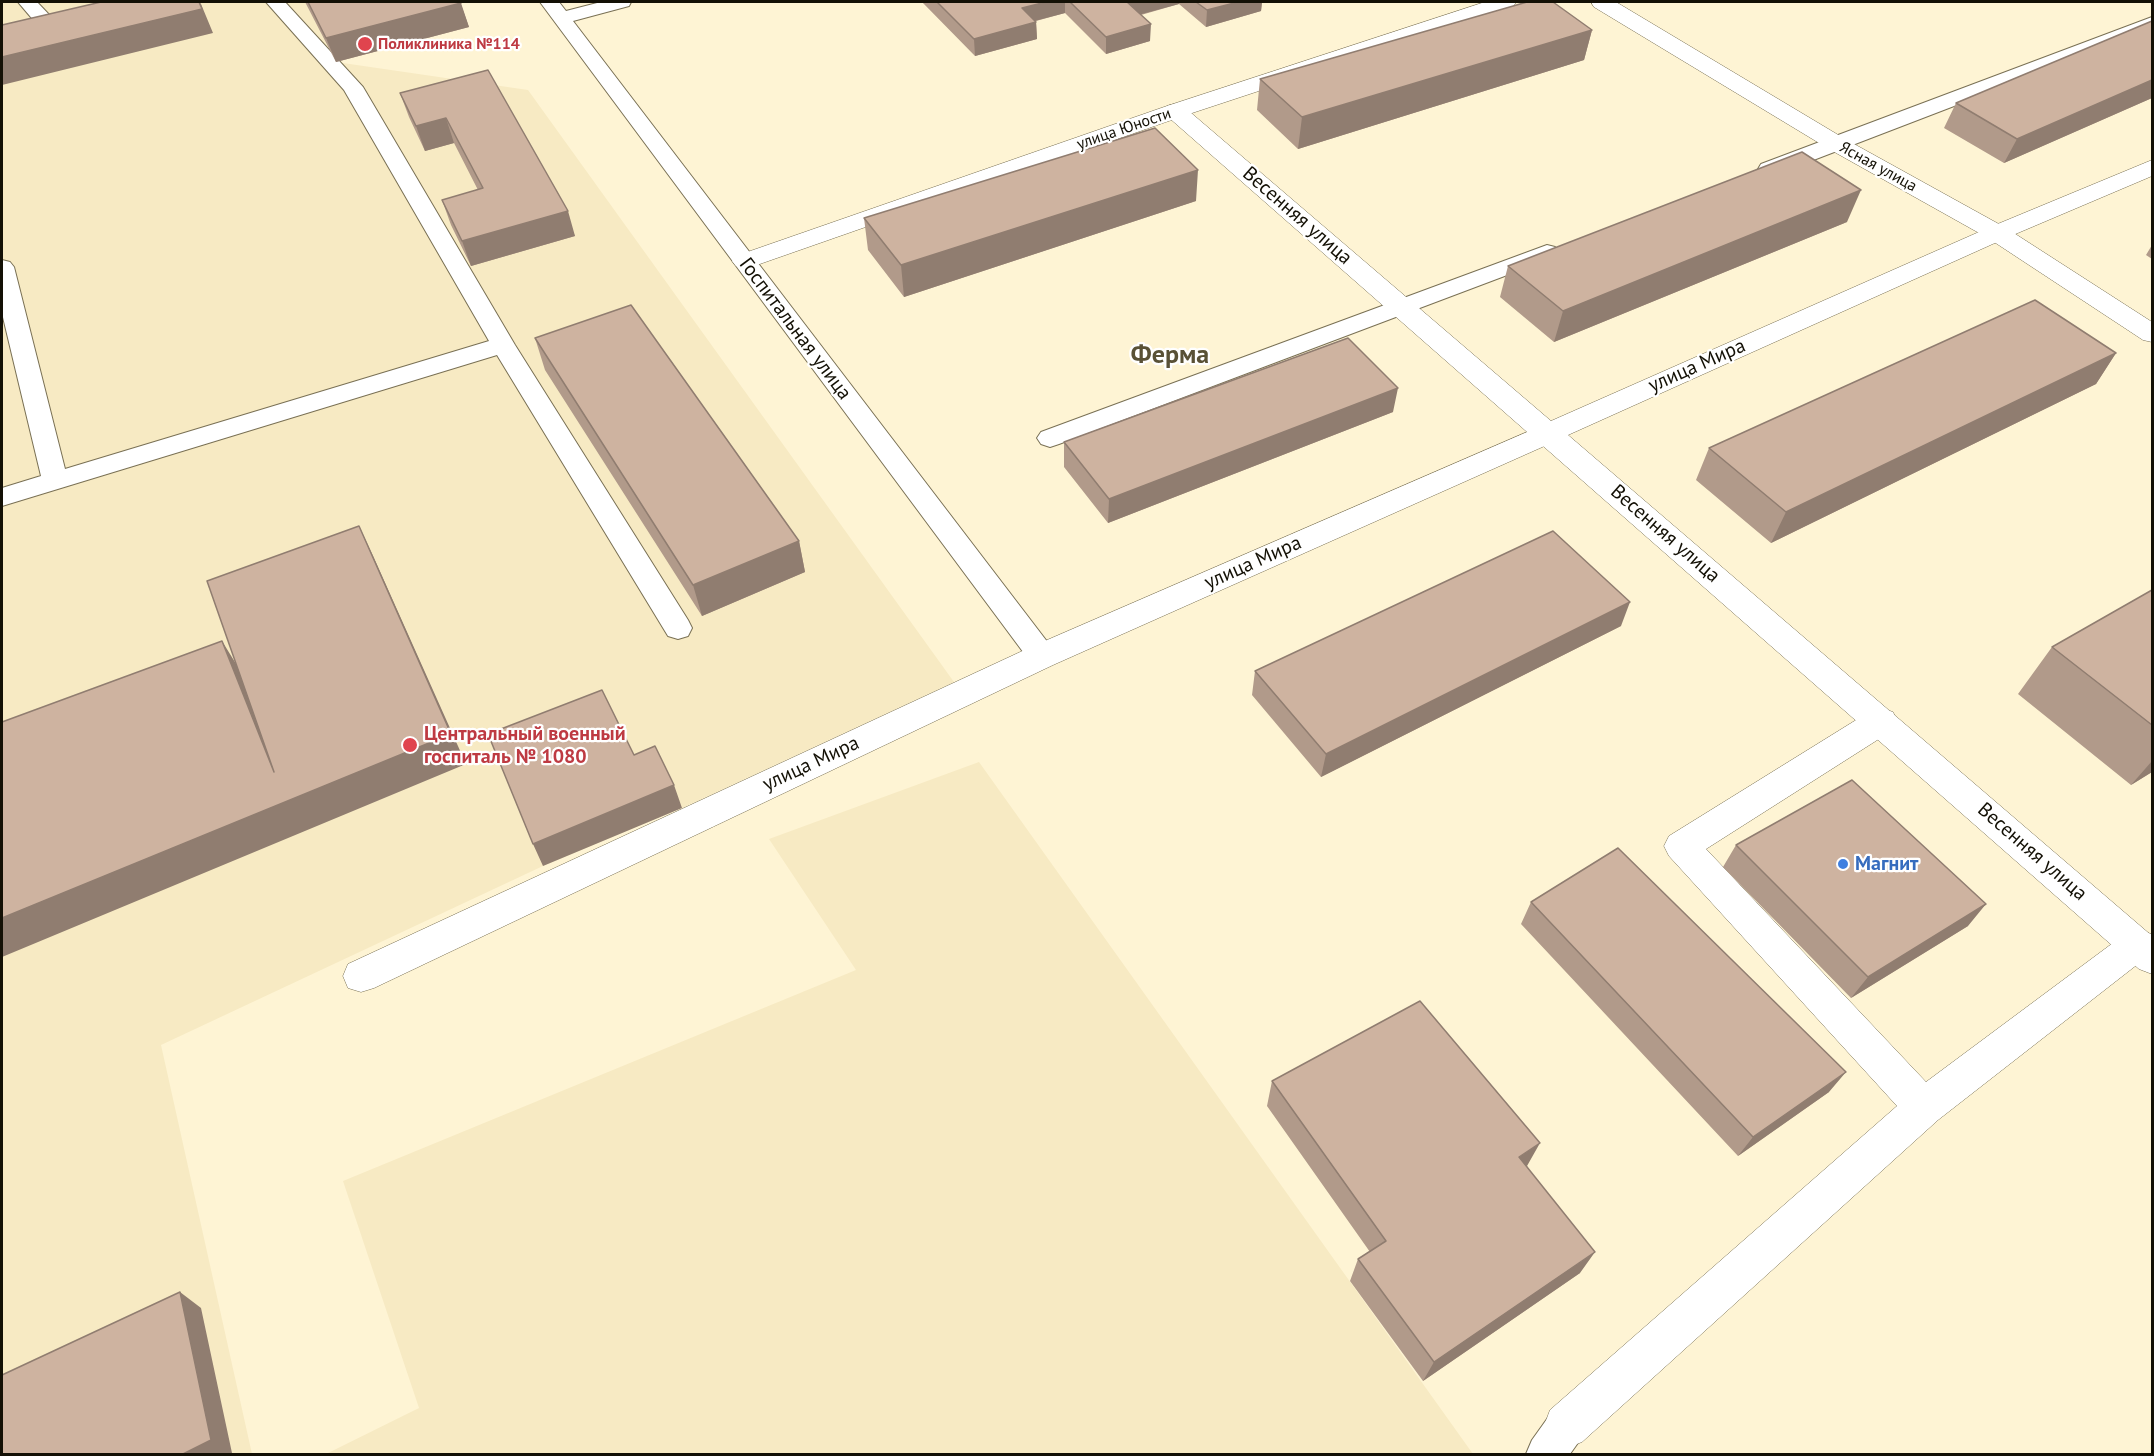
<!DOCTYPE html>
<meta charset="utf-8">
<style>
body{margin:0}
#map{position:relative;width:2154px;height:1456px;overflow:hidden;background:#fef4d4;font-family:"PT Sans",sans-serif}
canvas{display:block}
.frame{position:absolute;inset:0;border:3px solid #131005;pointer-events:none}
</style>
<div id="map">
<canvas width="2154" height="1456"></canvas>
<div class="frame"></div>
</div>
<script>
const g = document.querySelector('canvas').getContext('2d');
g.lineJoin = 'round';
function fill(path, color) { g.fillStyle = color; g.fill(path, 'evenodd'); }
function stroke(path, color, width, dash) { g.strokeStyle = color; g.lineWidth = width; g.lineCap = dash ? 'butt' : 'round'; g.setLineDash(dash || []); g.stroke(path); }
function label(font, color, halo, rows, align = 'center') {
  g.font = font + ' "PT Sans",sans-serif'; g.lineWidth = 4.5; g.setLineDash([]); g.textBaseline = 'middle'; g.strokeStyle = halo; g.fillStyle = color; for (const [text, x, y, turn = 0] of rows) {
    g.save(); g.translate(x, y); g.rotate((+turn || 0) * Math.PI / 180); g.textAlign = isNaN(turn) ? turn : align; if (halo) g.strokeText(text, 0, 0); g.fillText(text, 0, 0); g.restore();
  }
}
const built = new Path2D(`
 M2 2H305L336 62 528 90 954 682 682 808 543 866 161 1045 252 1454H2Z
 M979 762 1473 1454H326L419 1408 343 1181 856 970 769 839Z`);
const lane = new Path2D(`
 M18 2H37L58 24 55 28 2 43V31L35 22Z
 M266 2H285L363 87 515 345 688 620 692 628 688 636 678 639 668 636 497 355 2 506V488L41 476 2 313V260L10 262 14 267 65 469 489 341 344 90Z
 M540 2H559L566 11 601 2H631L629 6 573 21 1052 648 1056 656 1052 664 1042 667 1032 664Z
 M2152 17V30L1777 174 1769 176 1761 174 1758 169 1761 164Z
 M1547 245 1555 247 1559 252 1555 257 1059 444 1050 447 1041 444 1037 438 1041 432Z
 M1566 1406 1580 1412 1586 1426 1580 1440 1570 1454H1526L1532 1440 1552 1412Z`);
const street = new Path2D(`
 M1485 2H1516L1513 7 1183 116 754 266 745 269 736 266 732 261 736 256 1167 106Z
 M1591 2H1616L1845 139 2006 228 2152 322V342L2143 340 1988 238 1829 149 1594 7Z
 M1548 423 1558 426 1562 433 1558 440 1053 665 374 988 361 992 348 988 343 976 348 964 1031 647Z
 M1881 708 1893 712 1897 721 1893 730 1706 849 1926 1082 2125 934 2138 929 2151 934 2152 953 1938 1120 1582 1442 1566 1448 1550 1442 1544 1426 1550 1410 1897 1106 1669 856 1664 846 1669 836 1869 712Z`);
const secondary = new Path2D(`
 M1175 104 1183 106 1551 421 1988 228 2152 160V176L2006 238 1568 435 2152 936V974L2139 969 1167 116 1163 111 1167 106Z`);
const wall = new Path2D(`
 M305 2H460L469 27 336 62Z
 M922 2H1262L1261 11 1206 27 1179 4 1141 15 1150 41 1106 54 1065 13 1036 21 1037 39 975 56Z
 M2152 21V98L2004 163 1944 128 1956 103Z
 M1592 30 1584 60 1298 149 1257 110 1260 79Z
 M488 70 575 236 471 266 451 225 442 200 478 190 454 143 425 151 409 117 400 93Z
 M1196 201 904 297 868 250 864 218Z
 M1847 222 1554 342 1500 297 1508 266Z
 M2152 245V259L2146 255Z
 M535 338 799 541 805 572 702 616 545 370Z
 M2116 353 2096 384 1771 543 1696 480 1709 448Z
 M1393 412 1108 523 1064 467V442Z
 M2152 590V772L2131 785 2018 694 2052 647Z
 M1621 626 1321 777 1252 695 1255 671Z
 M1736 845 1968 926 1851 998 1723 867Z
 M1531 902 1829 1092 1738 1156 1521 924Z
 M1272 1081 1527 1166 1580 1273 1423 1381 1350 1281 1358 1259 1370 1252 1267 1106Z`);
const shadedWall = new Path2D(`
 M199 2 201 4 213 33 2 85V57Z
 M1046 2H1065V13L1023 24 1022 8Z
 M1127 2H1179V4L1127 18Z
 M1238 2H1262L1261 11 1206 27 1207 10Z
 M461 3 469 27 336 62 326 38Z
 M1036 22 1037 39 975 56 974 39Z
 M1151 24 1150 41 1106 54V37Z
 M1592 30 1584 60 1298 149 1302 117Z
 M2152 80V98L2004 163 2017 139Z
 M446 118 454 143 425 151 416 126Z
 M1198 170 1196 201 904 297 901 265Z
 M1861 190 1847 222 1554 342 1563 311Z
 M568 211 575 236 471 266 462 241Z
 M2116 353 2096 384 1771 543 1786 512Z
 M1398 388 1393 412 1108 523 1109 499Z
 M359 526 374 558 466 764 2 957V918L274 772 222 641 241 672Z
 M799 541 805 572 702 616 693 585Z
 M1630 602 1621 626 1321 777 1326 754Z
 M2152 761V772L2131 785Z
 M674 785 682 808 543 866 533 844Z
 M1986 904 1968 926 1851 998 1868 977Z
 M1846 1072 1829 1092 1738 1156 1753 1137Z
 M1540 1143 1527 1166 1506 1180 1519 1157Z
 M1595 1252 1580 1273 1423 1381 1434 1362Z
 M180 1292 201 1308 232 1453 230 1455H181Z`);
const building = new Path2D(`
 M101 2H199L202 9 2 57V25Z
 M308 2H460L461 3 326 38Z
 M937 2H1046L1022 8 1036 22 974 39Z
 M1070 2H1128H1127L1151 24 1106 37Z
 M1196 2H1238L1207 10Z
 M1527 2H1553L1592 30 1302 117 1260 79Z
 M2152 21V80L2017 139 1956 103Z
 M488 70 568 211 462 241 442 200 483 188 446 118 416 126 400 93Z
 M1155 128 1198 170 901 265 864 218Z
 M1802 152 1861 190 1563 311 1508 266Z
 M2035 300 2116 353 1786 512 1709 448Z
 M631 305 799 541 693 585 535 338Z
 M1348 338 1398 388 1109 499 1064 442Z
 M359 526 451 734 2 918V722L222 641 274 772 207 581Z
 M1553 531 1630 602 1326 754 1255 671Z
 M2152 590V725L2052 647Z
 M602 690 634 755 655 746 674 785 533 844 488 734Z
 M1852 780 1986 904 1868 977 1736 845Z
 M1618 848 1846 1072 1753 1137 1531 902Z
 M1420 1001 1540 1143 1519 1157 1595 1252 1434 1362 1358 1259 1386 1241 1272 1081Z
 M180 1292 211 1440 181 1455H2V1375Z`);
const markers = [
 [365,44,8,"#e0444e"],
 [410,745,8,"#e0444e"],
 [1843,864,6,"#3f7fe0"]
];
const farHealthnames = [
 ["Поликлиника №114",378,44]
];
const farStreetnames = [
 ["улица Юности",1124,129,-19],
 ["Ясная улица",1878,167,29]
];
const streetNames = [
 ["Весенняя улица",1297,216,41],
 ["Госпитальная улица",795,329,53],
 ["улица Мира",1697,366,-24],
 ["Весенняя улица",1665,534,41],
 ["улица Мира",1253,563,-24],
 ["улица Мира",811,764,-25],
 ["Весенняя улица",2032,852,41]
];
const healthNames = [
 ["Центральный военный",424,734],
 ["госпиталь № 1080",424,757]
];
const shopNames = [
 ["Магнит",1855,864]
];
const districtNames = [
 ["Ферма",1170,356]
];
fill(built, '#f7eac3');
stroke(lane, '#797054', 2);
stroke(street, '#797054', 1);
stroke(secondary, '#797054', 1);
fill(lane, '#fff');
fill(street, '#fff');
fill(secondary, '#fff');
fill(wall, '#b19a8a');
fill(shadedWall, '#907d70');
fill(building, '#ceb3a0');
stroke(building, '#907d70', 1.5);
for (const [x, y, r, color] of markers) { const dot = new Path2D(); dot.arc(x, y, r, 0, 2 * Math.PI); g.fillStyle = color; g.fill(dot); stroke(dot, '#fff', 2); }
label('bold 16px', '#be3a42', '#fff', farHealthnames, 'left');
label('16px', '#131005', '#fff', farStreetnames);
label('20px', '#131005', '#fff', streetNames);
label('bold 20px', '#be3a42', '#fff', healthNames, 'left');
label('bold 20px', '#366cbe', '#fff', shopNames, 'left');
label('bold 26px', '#595136', '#fff', districtNames);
</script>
